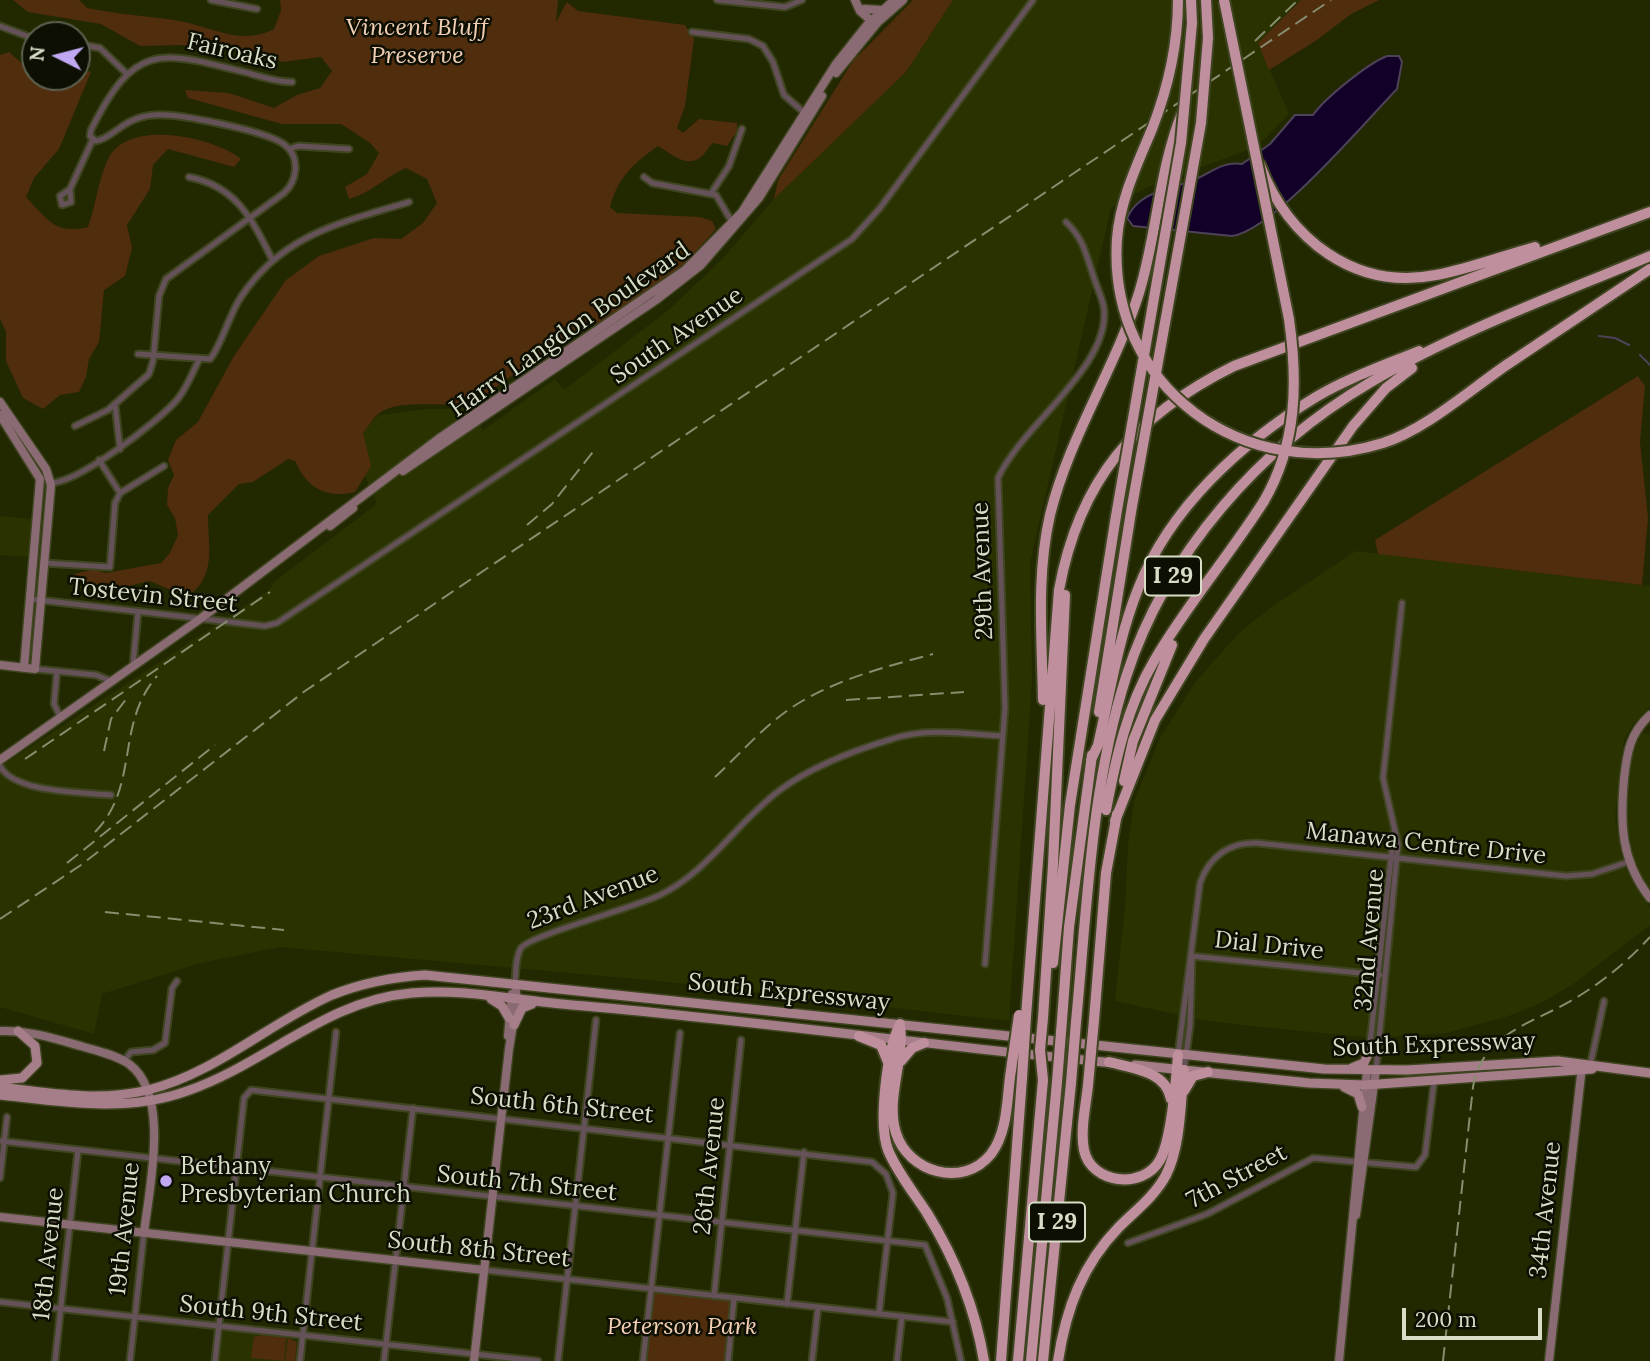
<!DOCTYPE html>
<style>
body{margin:0}
#map{position:relative;width:1650px;height:1361px;overflow:hidden;background:#222800;font-family:Lora,serif}
canvas{display:block}
.north{position:absolute;left:21px;top:21px;width:70px;height:70px;box-sizing:border-box;background:#0c0f02;border:2px solid #5d6150;border-radius:50%;rotate:276deg;font-size:19px;font-weight:700;line-height:28px;text-align:center;color:#d7ddc6}
.north::after{content:'';display:block;margin:auto;width:24px;height:32px;background:#c0a8f3;clip-path:polygon(50% 0,100% 100%,50% 72%,0 100%)}
.scale{position:absolute;left:1402px;top:1308px;width:140px;height:32px;box-sizing:border-box;border:4px solid #d7ddc6;border-top:0;padding-left:9px;font-size:21px;line-height:24px;white-space:nowrap;color:#d7ddc6;-webkit-text-stroke:5px #0c0f02;paint-order:stroke}
</style>
<div id="map">
<canvas width="1650" height="1361"></canvas>
<div class="north">N</div>
<div class="scale">200 m</div>
</div>
<script>
const g = document.querySelector('canvas').getContext('2d');
g.lineJoin = 'round';
function fill(path, color) { g.fillStyle = color; g.fill(path, 'evenodd'); }
function stroke(path, color, width, dash) { g.strokeStyle = color; g.lineWidth = width; g.lineCap = dash ? 'butt' : 'round'; g.setLineDash(dash || []); g.stroke(path); }
function label(font, color, halo, rows, align = 'center') {
  g.font = font + ' Lora,serif'; g.lineWidth = 5; g.setLineDash([]); g.textBaseline = 'middle'; g.strokeStyle = halo; g.fillStyle = color; for (const [text, x, y, turn = 0] of rows) {
    g.save(); g.translate(x, y); g.rotate((+turn || 0) * Math.PI / 180); g.textAlign = isNaN(turn) ? turn : align; if (halo) g.strokeText(text, 0, 0); g.fillText(text, 0, 0); g.restore();
  }
}
const built = new Path2D(`
 M953 0H1301L1258 43 1289 114 1258 146 1146 188 1111 208 1030 563 1032 680 1009 1021 659 981 280 947 201 963 102 994 94 1034 0 1007V767L269 590 275 581 377 504 364 474 356 436 379 415 428 409H470L483 430 555 379 564 390 671 308 723 258 774 199 906 72Z
 M0 516 32 519 28 557 0 555Z
 M1356 551 1650 586V707L1633 724 1624 740 1615 818 1623 864 1650 908V925L1572 985 1539 1004 1506 1017 1446 1033 1371 1038 1242 1025 1202 1020 1115 1001 1125 906 1128 845 1134 801 1160 738 1196 681 1241 631 1273 606Z
 M1643 732 1650 735V891L1632 860 1625 809 1632 753Z
 M224 1329 294 1339 297 1342 295 1361H218Z`);
const green = new Path2D(`
 M13 0H79L87 8C116 14 145 16 174 20 210 25 238 47 274 29L281 10 280 0H558L556 22 567 2 578 11 685 25 694 39 685 106 677 128 683 133 699 119 737 123V131L727 146 713 143C708 147 706 153 701 157 686 169 671 153 658 146 633 164 618 177 610 207L617 213 700 217 712 221 716 229 686 262 665 279 610 317 559 342 475 402C450 409 403 398 381 412 374 416 368 427 363 433L371 466 355 492C326 499 307 488 295 461L288 459 253 482 239 484 208 515C208 548 217 576 187 597L150 581 123 587 79 584 75 574 93 569 106 573 161 563 170 553 178 535 175 518 167 505 168 488 174 475 168 460 176 440 198 422 234 356 286 280 319 256 374 238 401 239 423 223 437 203 427 179 406 168C385 177 371 193 349 199L345 187 367 174 379 153 369 142 341 124H282L188 98 185 90 229 93 274 108 297 95 320 88 332 71 321 57 282 62 257 51 180 45 140 46 101 24 28 12Z
 M913 0H953L906 72 774 199 778 180 853 61Z
 M1301 0H1379L1351 14 1317 40 1269 70 1258 43Z
 M9 52 26 67H35V77H77V68L91 72 59 149 34 178 26 197C47 219 55 235 88 227 96 205 98 180 108 159 128 118 213 137 241 159L234 167 168 149 153 165 150 189 127 225 132 248 125 276 104 290 99 342 89 359 86 377 79 392 60 395 43 409 23 398 6 361V332L0 319V55Z
 M1638 376 1645 386 1640 442 1648 518 1642 585 1378 554 1375 540Z
 M651 1289 734 1298 728 1361H643Z
 M263 1335 286 1338 284 1361 251 1358 254 1337Z
 M288 1338 297 1342 295 1361H285Z`);
const water = new Path2D(`
 M1387 56H1399L1402 62 1397 89C1365 122 1273 231 1232 236L1133 226 1127 218C1139 192 1167 190 1191 181 1210 174 1221 161 1242 164L1270 144 1295 115H1313C1325 98 1367 64 1387 56Z`);
const stream = new Path2D(`
 M1599 336 1615 338 1629 345
 M1640 355 1650 365`);
const street = new Path2D(`
 M211 0 257 9
 M717 0 785 7 802 0
 M0 26 35 39
 M692 32 749 39 763 46 773 62 784 95 807 115
 M77 44 100 48 127 74
 M289 149 298 146 349 149
 M189 177C236 186 252 219 272 259
 M644 177 652 183 716 195 732 222
 M70 189 93 139
 M70 189 71 202 62 205 60 196Z
 M712 192 729 166 742 129
 M138 354 210 359C220 348 230 313 241 297 283 234 340 223 409 202
 M115 404 120 449
 M75 426 108 410 149 374 153 361 159 296 166 279 284 193C297 181 301 158 285 145 268 131 177 113 154 115 123 117 114 138 96 141L90 136 91 130C134 43 159 50 244 72 260 76 275 82 292 82
 M99 460 120 493
 M50 483C78 483 155 424 175 402 186 391 192 373 199 360
 M120 493 164 466
 M44 563 110 567 115 503 120 493
 M30 599 265 626 277 623 852 239 880 208 1033 0
 M133 665 138 612
 M35 669 96 675 111 681
 M57 671 54 704 61 718
 M0 766C14 793 82 792 111 795
 M1191 956 1380 975
 M985 964 1005 708 998 478C1023 424 1110 367 1104 309 1103 299 1097 288 1094 278 1086 255 1084 239 1066 222
 M515 984C516 973 515 958 521 948 531 935 636 907 660 895 709 871 737 822 780 790 811 767 855 750 892 739 927 727 967 734 1003 736
 M1369 1052 1394 832
 M1178 1055 1200 883C1209 857 1229 842 1257 843L1566 876 1592 874 1628 862
 M124 1061 131 1052 153 1050 165 1043 172 988 177 981
 M1590 1066 1604 1001
 M1184 1070 1190 1026 1192 959
 M1376 1070 1398 844 1383 778 1402 603
 M0 1141 925 1245 947 1298 961 1361
 M0 1178 7 1117
 M1128 1243 1207 1214 1313 1158 1416 1167 1425 1155 1434 1082
 M484 1270 953 1322
 M714 1296 741 1040
 M0 1302 538 1361
 M787 1304 804 1152
 M55 1361 78 1150
 M130 1361 144 1233
 M215 1361 244 1098 251 1090 872 1162 886 1174 893 1193 879 1314
 M300 1361 336 1032
 M384 1361 413 1108
 M558 1361 596 1020
 M643 1361 680 1033
 M728 1361 734 1298
 M812 1361 818 1307
 M897 1361 902 1316`);
const secondary = new Path2D(`
 M855 0 860 11 875 24
 M864 9 882 10
 M836 73 878 22 903 0
 M0 402 46 469 51 485 35 669 0 665
 M0 415 40 479 24 668
 M403 471 656 300 701 265 759 198 822 96
 M330 526 353 508
 M1650 715C1630 733 1627 752 1624 779 1620 824 1621 861 1650 898
 M0 760 200 619 441 437 685 270 742 212 836 64 867 25 894 0
 M0 1031C29 1030 56 1039 84 1047 98 1051 116 1055 129 1064 171 1095 149 1188 144 1233
 M508 1036 512 994
 M1356 1215 1376 1070
 M0 1217 484 1270
 M474 1361 509 1049 517 1000 515 984
 M1339 1361 1367 1071
 M1549 1361 1582 1066`);
const primary = new Path2D(`
 M491 999 502 1006 509 1018
 M514 1025 522 1008 532 1004
 M1135 1065 1309 1083 1365 1085 1592 1069
 M1352 1068 1364 1063 1369 1052
 M0 1080 22 1078 37 1063 35 1046 18 1031
 M0 1087C49 1093 99 1102 148 1090 216 1073 269 1023 332 995 362 983 393 977 425 975L1324 1069 1407 1070 1558 1061 1650 1073
 M1344 1087 1358 1094 1362 1107
 M0 1095C63 1102 126 1113 187 1091 266 1064 326 1000 412 993 464 988 519 1001 572 1005 753 1020 933 1046 1114 1063`);
const highway = new Path2D(`
 M1191 0 1192 23
 M1260 165C1288 239 1355 291 1436 275 1469 269 1502 256 1535 247
 M1508 364 1650 269
 M1043 700C1042 638 1036 576 1050 515 1069 437 1115 369 1139 293 1157 235 1159 170 1182 113
 M1099 712 1132 506
 M1091 760 1098 745C1110 693 1118 639 1138 589 1170 507 1242 442 1316 397 1348 378 1385 365 1419 351
 M1124 781 1133 741 1172 645
 M1106 810C1116 758 1127 707 1154 661 1186 606 1229 556 1264 501
 M1115 821 1155 720 1204 639 1353 426 1386 388 1412 368
 M1053 963 1070 805 1116 516
 M1026 1016 1059 590C1079 480 1135 415 1234 366L1650 212
 M1043 1018 1053 865 1065 595
 M1062 1020 1069 927 1092 755
 M1094 1020 1106 873 1117 814
 M1076 1022C1087 908 1091 786 1126 677 1166 553 1260 447 1371 382 1458 331 1557 295 1650 256
 M900 1024C887 1050 878 1123 888 1150 897 1172 914 1193 927 1213 956 1260 975 1307 984 1361
 M900 1025C905 1060 885 1099 896 1133 908 1172 963 1189 991 1154 1007 1133 1007 1102 1010 1077
 M859 1036 881 1045 888 1062
 M901 1061 912 1048 924 1043
 M1109 1062C1132 1068 1166 1071 1171 1099
 M1088 1085C1086 1105 1080 1130 1084 1150 1091 1184 1143 1190 1160 1160 1172 1139 1176 1081 1178 1055
 M1184 1091 1193 1076 1208 1072
 M1001 1361 1022 1078
 M1018 1361 1043 1080
 M1031 1361 1057 1082
 M1043 1361 1071 1083
 M1058 1361C1066 1309 1082 1265 1119 1227 1135 1211 1155 1196 1166 1175 1181 1145 1180 1103 1184 1070`);
const rail = new Path2D(`
 M1255 41 1298 0
 M527 525 552 504 596 448
 M846 700 964 692
 M104 751 111 719 127 698
 M25 759 270 592
 M715 777C740 754 763 727 791 708 833 680 885 667 933 654
 M95 832C140 786 115 724 157 676
 M67 863 215 745
 M105 912 284 930
 M0 919 81 865 305 691 1331 0
 M1443 1361 1473 1087C1482 1031 1537 1023 1579 996 1605 980 1629 960 1650 937`);
const highwayBridge = new Path2D(`
 M1178 0C1178 44 1168 88 1152 129 1137 165 1120 200 1117 239 1107 387 1245 486 1383 443 1425 430 1471 389 1508 364
 M1224 0 1289 319C1298 383 1297 444 1264 501
 M1132 506 1201 123 1208 38 1206 0
 M1116 516 1181 143 1192 23
 M1043 1018 1040 1050 1043 1080
 M1010 1077 1019 1015
 M1022 1078 1026 1016
 M1057 1082 1062 1020
 M1071 1083 1076 1022
 M1088 1085 1094 1020`);
const markers = [
 [166,1181,7,"#c0a8f3"]
];
const shields = [
 [1173,576,56],
 [1057,1222,56]
];
const shieldNames = [
 ["I 29",1173,576],
 ["I 29",1057,1222]
];
const parkNames = [
 ["Vincent Bluff",417,28],
 ["Preserve",417,56],
 ["Peterson Park",682,1327]
];
const streetNames = [
 ["Fairoaks",232,52,13],
 ["Harry Langdon Boulevard",570,330,-35],
 ["South Avenue",677,336,-34],
 ["29th Avenue",983,571,-92],
 ["Tostevin Street",153,596,6],
 ["Manawa Centre Drive",1426,844,6],
 ["23rd Avenue",593,898,-21],
 ["32nd Avenue",1370,940,-85],
 ["Dial Drive",1269,946,6],
 ["South Expressway",789,993,6],
 ["South Expressway",1434,1045,-2],
 ["South 6th Street",562,1106,6],
 ["26th Avenue",710,1166,-84],
 ["7th Street",1237,1177,-28],
 ["South 7th Street",527,1184,6],
 ["34th Avenue",1546,1210,-84],
 ["19th Avenue",125,1229,-84],
 ["South 8th Street",479,1250,6],
 ["18th Avenue",49,1254,-84],
 ["South 9th Street",271,1314,6]
];
const poiNames = [
 ["Bethany",180,1167],
 ["Presbyterian Church",180,1195]
];
fill(built, '#2a3200');
fill(green, '#502d0d');
fill(water, '#120029');
stroke(water, '#4d4258', 2);
stroke(stream, '#4d4258', 2);
stroke(street, '#3f4520', 9);
stroke(secondary, '#3f4520', 11);
stroke(primary, '#3f4520', 12);
stroke(highway, '#3f4520', 14);
stroke(street, '#655258', 5);
stroke(secondary, '#8a6b74', 8);
stroke(primary, '#a67e8a', 9);
stroke(highway, '#bf8f9e', 10);
stroke(rail, '#878d6e', 2, [14, 7]);
stroke(highwayBridge, '#3f4520', 14, []);
stroke(highwayBridge, '#bf8f9e', 10);
for (const [x, y, r, color] of markers) { const dot = new Path2D(); dot.arc(x, y, r, 0, 2 * Math.PI); g.fillStyle = color; g.fill(dot); stroke(dot, '#0c0f02', 2.5); }
for (const [x, y, w] of shields) { const box = new Path2D(); box.roundRect(x - w / 2, y - 19.5, w, 39, 5); g.fillStyle = '#0c0f02'; g.fill(box); stroke(box, '#d7ddc6', 2); }
label('bold 23px', '#d7ddc6', null, shieldNames);
label('italic 24px', '#f2cfb4', '#0c0f02', parkNames);
label('24px', '#d7ddc6', '#0c0f02', streetNames);
label('24px', '#d7ddc6', '#0c0f02', poiNames, 'left');
</script>
